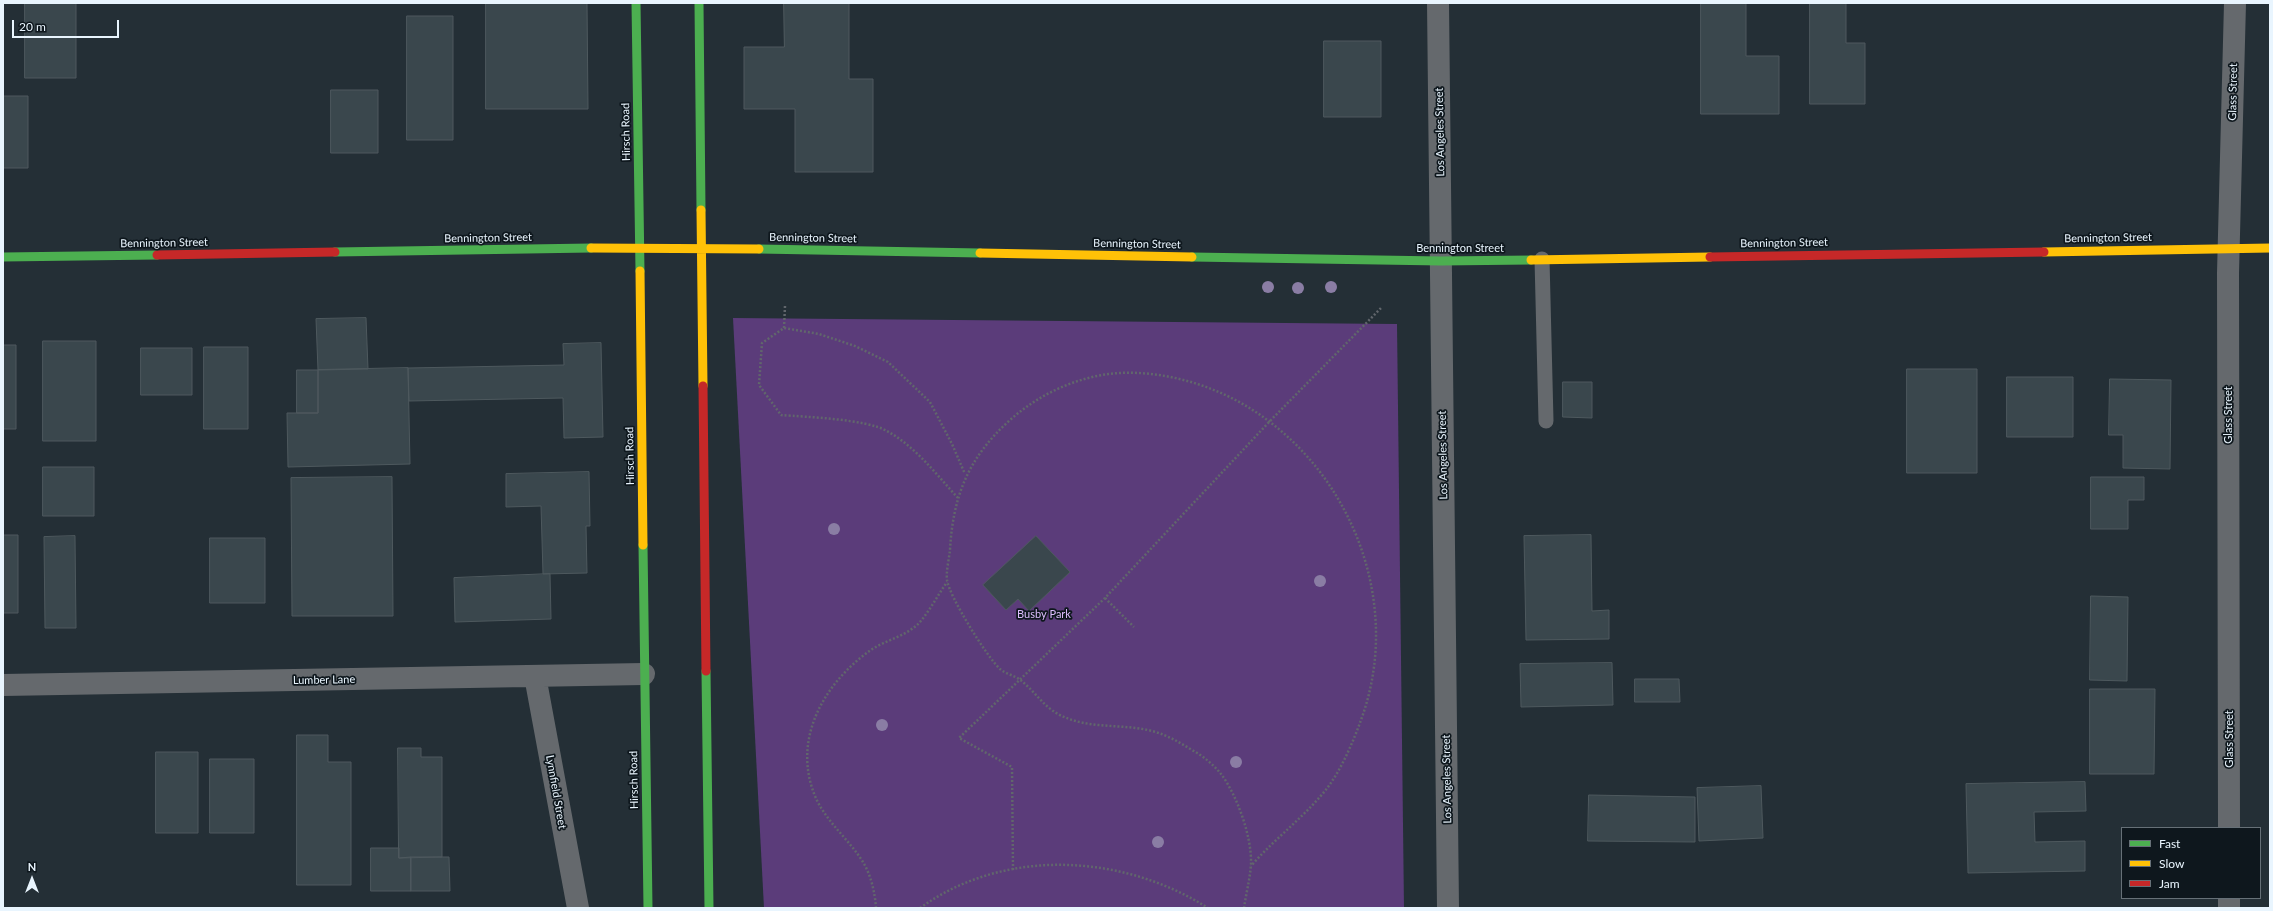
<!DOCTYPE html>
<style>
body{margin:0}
#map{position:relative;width:2273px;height:911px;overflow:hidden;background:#242f36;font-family:Lato,sans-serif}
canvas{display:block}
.frame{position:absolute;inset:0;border:4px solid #e9f5fe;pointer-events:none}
.legend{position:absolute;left:2121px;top:827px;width:140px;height:72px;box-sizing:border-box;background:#0e171d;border:1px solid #667077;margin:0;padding:5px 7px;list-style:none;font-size:12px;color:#e9f5fe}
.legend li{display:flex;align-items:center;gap:8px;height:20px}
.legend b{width:20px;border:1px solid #667077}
.north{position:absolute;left:12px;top:859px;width:40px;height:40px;-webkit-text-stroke:3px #0e171d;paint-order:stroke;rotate:0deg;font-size:11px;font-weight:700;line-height:16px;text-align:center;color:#e9f5fe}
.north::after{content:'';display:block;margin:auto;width:14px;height:18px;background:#e9f5fe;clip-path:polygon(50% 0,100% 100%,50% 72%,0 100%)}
.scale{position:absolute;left:12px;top:20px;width:107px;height:18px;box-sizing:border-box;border:2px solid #e9f5fe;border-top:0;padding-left:5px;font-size:12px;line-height:14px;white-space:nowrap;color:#e9f5fe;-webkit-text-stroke:3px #0e171d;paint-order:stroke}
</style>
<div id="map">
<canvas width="2273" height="911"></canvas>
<div class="frame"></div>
<ul class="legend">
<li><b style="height:5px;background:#4caf50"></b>Fast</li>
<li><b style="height:5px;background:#ffc107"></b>Slow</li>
<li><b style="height:5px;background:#c62828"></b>Jam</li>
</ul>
<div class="north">N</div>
<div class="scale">20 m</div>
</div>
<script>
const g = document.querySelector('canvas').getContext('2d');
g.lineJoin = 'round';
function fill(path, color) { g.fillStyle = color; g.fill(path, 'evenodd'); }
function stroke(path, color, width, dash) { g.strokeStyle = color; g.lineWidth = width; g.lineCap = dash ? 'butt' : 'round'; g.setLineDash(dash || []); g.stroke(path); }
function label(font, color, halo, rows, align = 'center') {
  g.font = font + ' Lato,sans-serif'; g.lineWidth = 3.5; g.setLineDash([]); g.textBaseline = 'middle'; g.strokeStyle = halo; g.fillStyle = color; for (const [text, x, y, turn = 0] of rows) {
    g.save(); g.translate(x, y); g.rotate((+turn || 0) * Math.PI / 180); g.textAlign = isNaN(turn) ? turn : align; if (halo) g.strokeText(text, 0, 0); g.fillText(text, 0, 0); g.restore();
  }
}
const green = new Path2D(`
 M733 318 1397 324 1404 908H764Z`);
const building = new Path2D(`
 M25 3H76V78H25Z
 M486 3H587L588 109H486Z
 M784 3H849V79H873V172H795V109H744V47H784Z
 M1701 3H1746V56H1779V114H1701Z
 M1810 3H1846V43H1865V104H1810Z
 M407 16H453V140H407Z
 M1324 41H1381V117H1324Z
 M331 90H378V153H331Z
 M3 96H28V168H3Z
 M366 318 368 369 318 370 316 319Z
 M43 341H96V441H43Z
 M601 343 603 437 564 438 563 398 409 401 408 368 564 365 563 344Z
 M3 345H16V429H3Z
 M204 347H248V429H204Z
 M141 348H192V395H141Z
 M408 368 410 464 288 467 287 413H318V370Z
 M1907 369H1977V473H1907Z
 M297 370H318V413H297Z
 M2007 377H2073V437H2007Z
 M2110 379 2171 380 2170 469 2123 468V435H2109Z
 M1563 382H1592V418L1563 417Z
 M43 467H94V516H43Z
 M589 472 590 526H586L587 573 543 574 541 506 506 507V474Z
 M392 477 393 616H292L291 478Z
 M2091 477H2144V500H2128V529H2091Z
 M3 535H18V613H3Z
 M1591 535 1592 611 1609 610V639L1526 640 1524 536Z
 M75 536 76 628H45L44 537Z
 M1036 536 1070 572 1029 611 1018 599 1006 610 983 585Z
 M210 538H265V603H210Z
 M550 574 551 619 455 622 454 578Z
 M2091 596 2128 597 2127 681 2090 680Z
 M1612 663 1613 705 1521 707 1520 664Z
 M1635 679H1679L1680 702H1635Z
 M2090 689H2155L2154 774H2090Z
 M297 735H328V762H351V885H297Z
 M398 748H421V757H442V857L399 858Z
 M156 752H198V833H156Z
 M210 759H254V833H210Z
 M2085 782 2086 811 2034 812 2035 842 2085 841V871L1968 873 1966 784Z
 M1761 786 1763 838 1699 841 1697 788Z
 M1589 795 1695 797V842L1588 841Z
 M371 848H399V858L411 857V891H371Z
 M411 857H449L450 891H411Z`);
const path = new Path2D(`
 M784 328 785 306
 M958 498C936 474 916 447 887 431 866 419 806 417 781 415L759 385 762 343 784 328 819 334 855 346 888 362 930 402 952 444 965 474
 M1105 598 1134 627
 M1013 870 1012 767 959 738 1105 598 1270 421 1382 307
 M876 908C875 893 871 875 863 862 848 838 826 822 815 796 792 740 823 685 868 652 884 640 906 637 920 622 930 610 938 595 947 582
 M920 908C1005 847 1123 854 1208 908
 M1244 908C1246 894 1250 879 1251 864 1252 837 1237 795 1221 774 1213 764 1203 756 1192 750 1179 742 1167 735 1152 731 1121 723 1087 730 1058 714 1043 706 1033 689 1019 679 1013 675 1006 674 1000 669 987 657 949 596 947 580 946 571 949 559 950 550 953 495 969 457 1010 420 1045 389 1092 370 1139 373 1306 383 1418 565 1361 720 1353 742 1342 768 1328 787 1306 816 1275 838 1251 866`);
const lane = new Path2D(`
 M1542 259 1546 421`);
const street = new Path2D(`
 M1438 3 1448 908
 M535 676 578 908
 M3 685 644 674
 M2229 828 2228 273 2235 3
 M2229 898V908`);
const fast = new Path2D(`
 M636 3 640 271
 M699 3 701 210
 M759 249 980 253
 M335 252 591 248
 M3 257 157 255
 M1192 257 1441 261 1531 260
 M643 545 648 908
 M706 671 709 908`);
const slow = new Path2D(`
 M701 210 703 386
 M591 248 759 249
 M2044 252 2270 248
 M980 253 1192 257
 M1531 260 1710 257
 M640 271 643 545`);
const jam = new Path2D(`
 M157 255 335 252
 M1710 257 2044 252
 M703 386 706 671`);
const trees = [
 [1268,287],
 [1331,287],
 [1298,288],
 [834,529],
 [1320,581],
 [882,725],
 [1236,762],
 [1158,842]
];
const streetNames = [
 ["Glass Street",2233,92,-89],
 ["Hirsch Road",626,132,-91],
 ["Los Angeles Street",1440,132,-91],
 ["Bennington Street",488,238,-1],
 ["Bennington Street",813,238,1],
 ["Bennington Street",2108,238,-1],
 ["Bennington Street",164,243,-1],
 ["Bennington Street",1784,243,-1],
 ["Bennington Street",1137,244,1],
 ["Bennington Street",1460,248],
 ["Glass Street",2228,415,-90],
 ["Los Angeles Street",1443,455,-91],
 ["Hirsch Road",630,456,-91],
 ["Lumber Lane",324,680,-1],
 ["Glass Street",2229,739,-90],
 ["Los Angeles Street",1447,779,-91],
 ["Hirsch Road",634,780,-91],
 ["Lynnfield Street",556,792,80]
];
const parkNames = [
 ["Busby Park",1044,614]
];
fill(green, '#5b3c7a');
fill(building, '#3a474d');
stroke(building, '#4e595e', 1);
stroke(path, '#61666c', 2.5, [2, 2]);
stroke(lane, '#65696d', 15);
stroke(street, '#65696d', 22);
stroke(fast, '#4caf50', 9);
stroke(slow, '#ffc107', 9);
stroke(jam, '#c62828', 9);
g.fillStyle = '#8a7da4';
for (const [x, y] of trees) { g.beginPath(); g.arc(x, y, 6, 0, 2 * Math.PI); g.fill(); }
label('11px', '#e9f5fe', '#0e171d', streetNames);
label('11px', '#ddbdfe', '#0e171d', parkNames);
</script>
